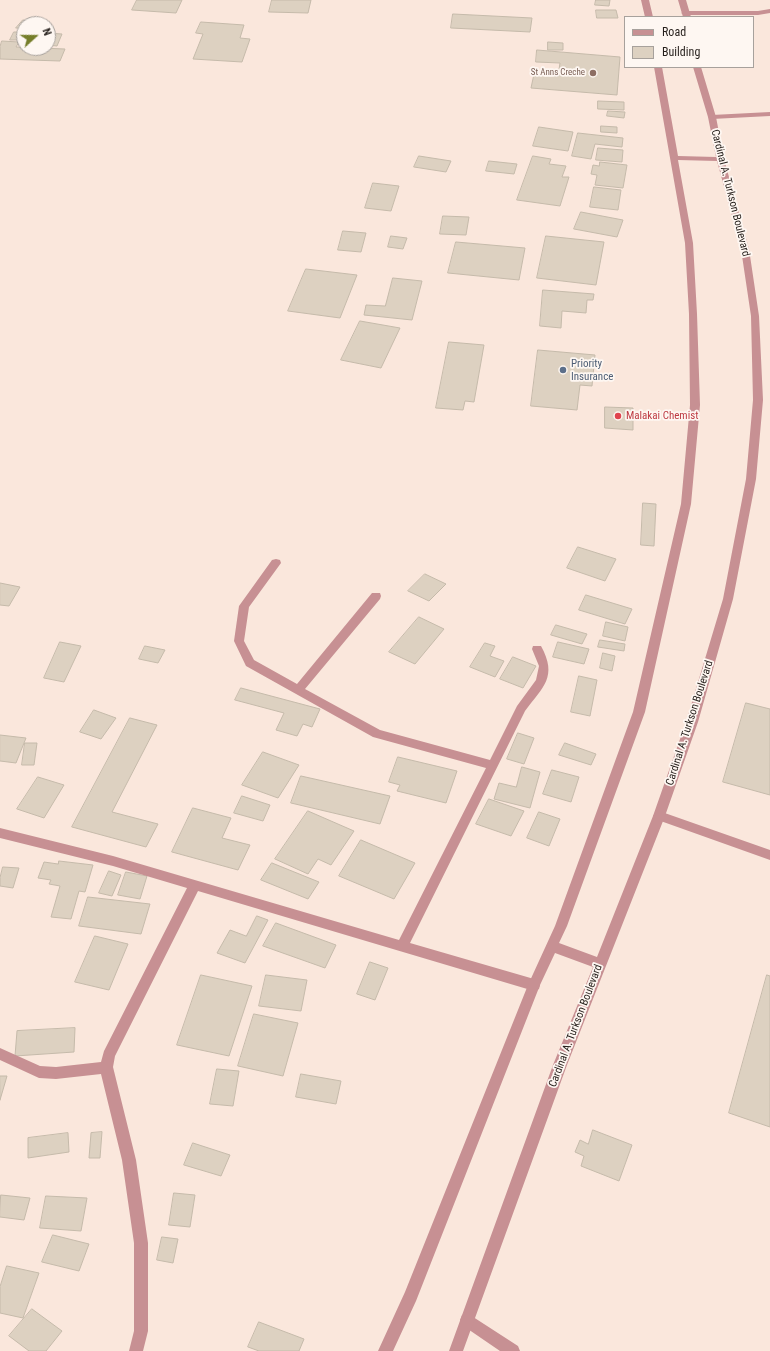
<!DOCTYPE html>
<style>
body{margin:0}
#map{position:relative;width:770px;height:1351px;overflow:hidden;background:#fae7dc;font-family:"Roboto Condensed",sans-serif}
canvas{display:block}
.legend{position:absolute;left:624px;top:16px;width:130px;height:52px;box-sizing:border-box;background:#fef7f2;border:1px solid #a7a19c;margin:0;padding:5px 7px;list-style:none;font-size:12px;color:#251f1b}
.legend li{display:flex;align-items:center;gap:8px;height:20px}
.legend b{width:20px;border:1px solid #a7a19c}
.north{position:absolute;left:16px;top:16px;width:40px;height:40px;box-sizing:border-box;background:#fef7f2;border:1px solid #a7a19c;border-radius:50%;rotate:69deg;font-size:11px;font-weight:700;line-height:16px;text-align:center;color:#251f1b}
.north::after{content:'';display:block;margin:auto;width:14px;height:18px;background:#767e2a;clip-path:polygon(50% 0,100% 100%,50% 72%,0 100%)}
</style>
<div id="map">
<canvas width="770" height="1351"></canvas>
<ul class="legend">
<li><b style="height:5px;background:#c79093"></b>Road</li>
<li><b style="height:11px;background:#ddd1c1"></b>Building</li>
</ul>
<div class="north">N</div>
</div>
<script>
const g = document.querySelector('canvas').getContext('2d');
g.lineJoin = 'round';
function fill(path, color) { g.fillStyle = color; g.fill(path, 'evenodd'); }
function stroke(path, color, width, dash) { g.strokeStyle = color; g.lineWidth = width; g.lineCap = dash ? 'butt' : 'round'; g.setLineDash(dash || []); g.stroke(path); }
function label(font, color, halo, rows, align = 'center') {
  g.font = font + ' "Roboto Condensed",sans-serif'; g.lineWidth = 3.5; g.setLineDash([]); g.textBaseline = 'middle'; g.strokeStyle = halo; g.fillStyle = color; for (const [text, x, y, turn = 0] of rows) {
    g.save(); g.translate(x, y); g.rotate((+turn || 0) * Math.PI / 180); g.textAlign = isNaN(turn) ? turn : align; if (halo) g.strokeText(text, 0, 0); g.fillText(text, 0, 0); g.restore();
  }
}
const building = new Path2D(`
 M137 0H182L176 13 132 10Z
 M272 0H311L308 13 269 12Z
 M596 0H610L609 6 595 5Z
 M596 10H616L618 18H597Z
 M453 14 532 18 530 32 451 28Z
 M23 20 33 21 31 24H24V28H16Z
 M201 22 244 25 240 38 250 39 242 62 193 59 203 34 196 33Z
 M14 32H24V40H10Z
 M48 33 62 34 57 46 48 45Z
 M2 41 19 42 16 47 65 49 60 61 0 59V47Z
 M548 42 563 43V50H548Z
 M537 50 620 57 617 95 531 88 534 74 558 76 560 63 536 62Z
 M598 101 624 102V110L598 109Z
 M608 111 625 112 624 118 607 116Z
 M601 126 617 127V133L601 132Z
 M539 127 573 132 568 151 533 146Z
 M578 133 623 138 622 147 595 144 591 159 572 156Z
 M598 148 623 150 622 162 596 160Z
 M419 156 451 161 446 172 414 167Z
 M533 156 551 159 549 164 566 166 562 177H569L560 206 517 200Z
 M489 161 517 164 514 174 486 171Z
 M600 162 627 165 623 188 595 185 597 175 591 174 593 165 599 166Z
 M373 183 399 186 391 211 365 208Z
 M594 187 621 190 618 210 590 207Z
 M581 212 623 220 617 237 574 229Z
 M443 216 469 217 466 235 440 234Z
 M343 231 366 233 361 252 338 250Z
 M391 236 407 238 403 249 388 247Z
 M546 236 604 242 596 285 537 278Z
 M456 242 525 248 519 280 448 273Z
 M306 269 357 275 340 318 288 311Z
 M393 278 422 281 412 320 364 315 366 305 385 306Z
 M543 290 594 294 593 300H587L586 313 562 311 561 328 540 326Z
 M360 321 400 328 381 368 341 360Z
 M449 342 484 345 474 402 465 401 463 410 436 408Z
 M538 350 595 355 592 386 580 385 577 410 531 406Z
 M605 407 633 408V430L605 428Z
 M643 503 656 504 654 546 641 545Z
 M578 547 616 559 605 581 567 568Z
 M425 574 446 584 429 601 408 591Z
 M0 583 20 587 9 606 0 605Z
 M586 595 632 609 625 624 579 610Z
 M419 617 444 629 415 664 389 652Z
 M606 622 628 627 625 641 603 636Z
 M556 625 587 634 582 644 551 635Z
 M600 640 625 644 624 651 598 647Z
 M60 642 81 646 64 682 44 678Z
 M558 642 589 649 584 664 553 657Z
 M485 643 495 646 490 656 504 661 495 677 470 667Z
 M145 646 165 650 158 663 139 659Z
 M603 653 615 656 612 671 600 668Z
 M513 657 536 666 523 688 500 679Z
 M579 676 597 680 590 716 571 712Z
 M241 688 320 709 312 727 303 724 297 736 276 730 284 713 235 700Z
 M746 703 770 709V795L723 782Z
 M94 710 116 718 101 739 80 732Z
 M130 718 157 725 112 812 158 824 146 847 72 827Z
 M518 733 534 738 524 764 507 759Z
 M0 735 26 738 16 763 0 761Z
 M25 743H37L34 765H22Z
 M565 743 596 754 591 765 559 755Z
 M263 752 299 765 278 798 242 785Z
 M398 757 457 771 446 803 397 791 400 785 389 782Z
 M522 767 540 772 530 808 494 799 499 783 516 787Z
 M552 770 579 777 571 802 543 794Z
 M301 776 390 796 380 824 291 803Z
 M38 777 64 785 44 818 17 809Z
 M242 796 270 805 263 821 234 813Z
 M489 799 524 811 511 836 476 824Z
 M193 808 231 818 222 838 250 845 238 870 172 852Z
 M308 811 354 831 331 865 318 859 308 874 275 859Z
 M539 812 560 819 549 846 527 838Z
 M361 840 415 863 394 899 339 876Z
 M59 861 93 865 85 892 79 891 71 919 51 917 60 886 49 884 51 880 38 878 44 862 58 864Z
 M272 863 319 882 308 899 261 880Z
 M3 867 19 868 13 888 0 886V878Z
 M109 871 121 875 112 896 99 893Z
 M126 872 147 876 140 899 118 895Z
 M88 897 150 904 141 934 79 926Z
 M257 916 268 920 245 963 217 953 230 930 246 936Z
 M276 923 336 945 325 968 263 946Z
 M95 936 128 944 109 990 75 982Z
 M370 962 388 968 375 1000 357 994Z
 M201 975 252 986 229 1056 177 1045Z
 M266 975 307 980 301 1011 259 1006Z
 M767 975 770 976V1127L729 1113Z
 M254 1014 298 1023 283 1076 238 1066Z
 M75 1028 74 1052 15 1056 17 1031Z
 M217 1069 239 1071 233 1106 210 1104Z
 M301 1074 341 1081 336 1104 296 1097Z
 M0 1076H7L0 1100Z
 M593 1130 632 1145 619 1181 581 1166 584 1156 575 1152 580 1140 588 1144Z
 M102 1132 100 1158H89L91 1133Z
 M68 1133 69 1152 28 1158V1138Z
 M193 1143 230 1155 221 1176 184 1165Z
 M174 1193 195 1195 190 1227 169 1225Z
 M1 1195 30 1198 24 1220 0 1217Z
 M46 1196 87 1198 81 1231 40 1228Z
 M53 1235 89 1244 79 1271 42 1262Z
 M162 1237 178 1239 173 1263 157 1260Z
 M7 1266 39 1273 23 1318 0 1313V1287Z
 M32 1309 62 1331 46 1351H29L9 1336Z
 M259 1322 304 1339 299 1351H259L248 1347Z`);
const service = new Path2D(`
 M770 9V13L758 15H685L681 13 685 11H758Z`);
const minor = new Path2D(`
 M770 112V116L712 119 708 117 712 115Z
 M276 559 280 560 281 563 249 607 244 641 254 660 297 684 372 593H380L381 596 380 599 305 689 380 730 490 760 517 706 536 680 539 666 532 649 533 646H541C558 677 543 687 525 711L410 943 534 979 539 981 540 985 539 989 534 991 198 891 115 1056 113 1067 136 1160 148 1243V1331L143 1351H129L134 1331V1243L122 1160 101 1074 56 1079 39 1078 0 1060V1048L40 1066 56 1067 101 1062 104 1051 187 888 113 866 0 838V828L113 856 399 940 486 768 373 737 246 666 234 641 239 606 272 560Z
 M659 811 770 850V860L655 819 653 816 655 813Z
 M467 1313 518 1346 520 1351H500L462 1325 460 1320 462 1315Z`);
const tertiary = new Path2D(`
 M641 0H649L653 17H645Z
 M678 0H686L691 17H683Z
 M654 67H662L678 156 716 157 708 117 693 67H701L716 117 724 159 749 249 759 316 763 400 756 479 733 599 698 722 665 816 567 1065 463 1351H449L553 1065 593 967 555 953 540 985 416 1301 393 1351H378L405 1292 528 985 555 926 633 712 681 504 690 405 689 314 685 243ZM678 160 717 161 741 249 751 316 753 400 746 479 723 599 686 722 653 816 597 957 559 943 567 926 645 712 691 504 700 405 697 314 693 243Z`);
const markers = [
 [593,73,4,"#8d6e63"],
 [563,370,4,"#5c6f8a"],
 [618,416,4,"#e0444e"]
];
const farEducationnames = [
 ["St Anns Creche",585,73]
];
const streetNames = [
 ["Cardinal A. Turkson Boulevard",730,193,76],
 ["Cardinal A. Turkson Boulevard",690,723,-72],
 ["Cardinal A. Turkson Boulevard",576,1026,-69]
];
const serviceNames = [
 ["Priority",571,364],
 ["Insurance",571,377]
];
const healthNames = [
 ["Malakai Chemist",626,416]
];
fill(building, '#ddd1c1');
stroke(building, '#c5baaa', 1);
fill(service, '#c79093');
fill(minor, '#c79093');
fill(tertiary, '#c79093');
for (const [x, y, r, color] of markers) { const dot = new Path2D(); dot.arc(x, y, r, 0, 2 * Math.PI); g.fillStyle = color; g.fill(dot); stroke(dot, '#fef7f2', 1.5); }
label('9px', '#785e54', '#fef7f2', farEducationnames, 'right');
label('11px', '#251f1b', '#fef7f2', streetNames);
label('11px', '#4e5e75', '#fef7f2', serviceNames, 'left');
label('11px', '#be3a42', '#fef7f2', healthNames, 'left');
</script>
